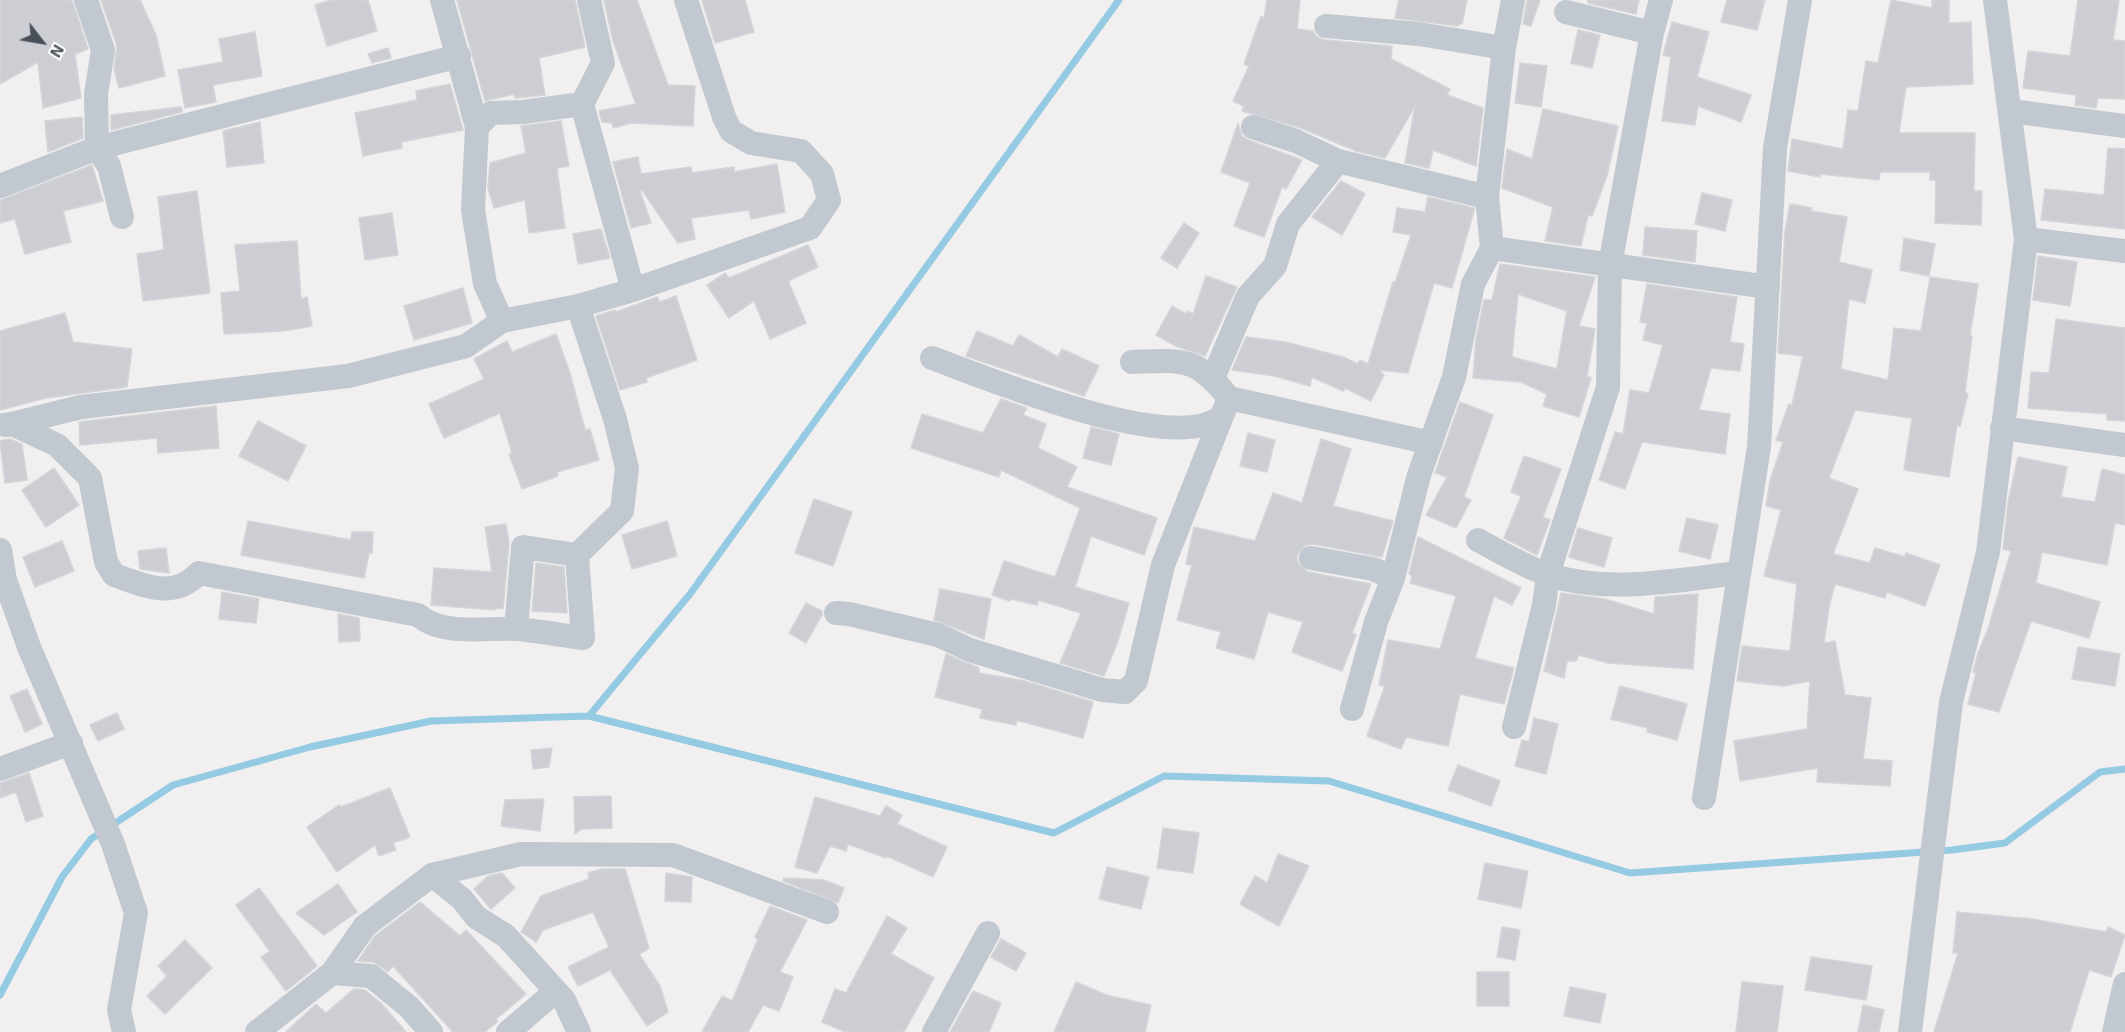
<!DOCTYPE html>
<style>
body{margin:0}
#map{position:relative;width:2125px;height:1032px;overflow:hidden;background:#f1efef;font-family:"Exo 2",sans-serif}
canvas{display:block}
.north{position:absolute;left:12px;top:12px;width:60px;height:60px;-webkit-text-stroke:4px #fff;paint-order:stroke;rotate:121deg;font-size:16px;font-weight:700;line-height:24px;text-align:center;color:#49505a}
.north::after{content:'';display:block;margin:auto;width:21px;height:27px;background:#49505a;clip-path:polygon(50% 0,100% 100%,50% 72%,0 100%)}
</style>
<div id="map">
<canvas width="2125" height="1032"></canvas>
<div class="north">N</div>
</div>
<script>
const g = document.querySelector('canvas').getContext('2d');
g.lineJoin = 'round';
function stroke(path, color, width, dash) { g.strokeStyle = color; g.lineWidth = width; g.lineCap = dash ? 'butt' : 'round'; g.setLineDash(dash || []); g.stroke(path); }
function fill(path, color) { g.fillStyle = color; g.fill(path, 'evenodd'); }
const stream = new Path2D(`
 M589 716 690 594 1119 0
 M0 995 62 877 91 839 173 785 310 747 431 721 589 716 1054 833 1164 776 1329 781 1630 873 1952 850 2005 843 2100 772 2125 769`);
const building = new Path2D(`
 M0 0H72L88 49 75 54 81 98 43 108 38 62 0 84Z
 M101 0H140L156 35 165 76 119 88 114 69 117 46Z
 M332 0H368L377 31 327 46 315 5Z
 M457 0H575L585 47 539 58 545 95 515 98 514 94 485 101Z
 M604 0H637L668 85 695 86 693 126 631 123 613 128 612 123 602 122 599 111 636 104 613 41Z
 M702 0H745L754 32 715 43Z
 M1267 0H1300L1297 29 1313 31 1317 37 1325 40 1392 46 1391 59 1450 89 1447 95 1483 108 1476 166 1433 150 1429 168 1405 163 1415 106 1385 158 1356 151 1301 128 1242 111 1244 106 1233 101 1249 66 1244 64 1261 16 1264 18Z
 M1399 0H1467L1462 24H1459L1458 26 1395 18Z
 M1527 0H1540L1531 26 1523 24Z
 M1588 0H1639L1636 14 1588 3Z
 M1727 0H1765L1757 30 1721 22Z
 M1891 0 1932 8V0H1949V23L1971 22 1973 84 1906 87 1899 133H1975L1974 191H1982L1981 225 1935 223 1936 180H1930V172H1880L1879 180 1820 174V177L1788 171 1792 139 1843 149 1848 110 1858 111 1866 61 1878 63Z
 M2078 0H2119L2113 40 2125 41V99L2098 98 2096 108 2075 105 2076 95 2023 88 2028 51 2070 56Z
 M1672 22 1709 32 1697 77 1751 95 1741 122 1698 106 1695 125 1662 121 1671 57 1663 55Z
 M1578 30 1600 35 1592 68 1571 63Z
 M255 32 262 76 213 85 216 102 185 108 178 70 223 62 219 39Z
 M388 48 391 58 372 63 368 54Z
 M1520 63 1547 66 1541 107 1515 103Z
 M450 84 463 130 401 142 402 148 363 156 355 113 417 100 416 91Z
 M181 107 182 112 111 130V115Z
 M1543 109 1618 126 1607 176 1592 216 1588 215 1581 246 1545 241 1553 207 1502 188 1507 149 1532 159Z
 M82 117 83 138 48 152 45 121Z
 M561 121 569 166 557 168 565 228 529 233 525 200 494 208 488 188 490 163 526 153 521 126Z
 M260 122 264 163 227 167 223 131Z
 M1238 123 1242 136 1248 140 1302 160 1286 189 1282 187 1264 237 1234 226 1250 183 1221 172Z
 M2108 148 2125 149V229L2041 220 2045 189 2104 195Z
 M638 157 641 174 691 167 692 173 734 167V172L777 164 785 212 751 219 749 210 691 218 695 239 678 243 642 190 640 191 651 223 631 228 613 162Z
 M92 165 103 201 63 211 71 242 25 254 15 219 0 223V200Z
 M1341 181 1365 194 1342 235 1312 217Z
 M197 191 210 293 143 301 137 254 164 250 158 197Z
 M1702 193 1732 200 1725 231 1695 224Z
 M1428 197 1474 208V211L1452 288 1434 283 1408 373 1379 370 1384 375 1371 401 1345 388 1343 391 1312 377 1310 386 1274 376 1232 370 1246 337 1285 342 1343 357 1358 364 1360 360 1368 364 1393 282 1395 283 1411 235 1393 232 1397 208 1425 212Z
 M1790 204 1812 208 1811 211 1847 217 1839 262 1872 270 1865 303 1849 299 1841 369 1888 380 1894 328 1921 331 1930 277 1978 284 1970 336H1972L1965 393 1968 394 1960 426 1957 425 1949 477 1904 470 1912 418 1855 410 1829 478 1858 489 1833 554 1870 563 1875 548 1905 557 1906 553 1940 565 1925 606 1887 592 1885 598 1835 584 1829 607 1824 643 1835 641 1845 695 1871 698 1863 759 1892 761 1890 786 1817 782 1818 768 1740 781 1734 741 1807 729 1810 681 1783 686 1737 681 1742 646 1790 651 1797 584 1764 576 1781 510 1766 506 1770 481 1783 442 1776 440 1789 404 1792 405 1803 356 1778 353 1785 232Z
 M392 213 398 255 365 260 359 218Z
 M1184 223 1199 233 1177 268 1161 258Z
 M1645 227 1697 231 1695 262 1643 255Z
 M601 229 610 258 578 264 573 234Z
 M1904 238 1935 244 1929 276 1900 270Z
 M297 241 301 299 307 297 312 326 284 331 224 334 221 293 240 291 235 245Z
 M808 245 818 267 788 281 806 323 770 339 754 301 729 318 707 285 725 273 729 278Z
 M2038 256 2077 262 2070 306 2033 300Z
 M1500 264 1595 277 1579 326 1595 329 1587 376 1591 378 1579 417 1543 406 1547 394 1521 382 1473 378 1476 339 1484 300H1492ZM1518 294 1567 311 1557 369 1512 357Z
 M1206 276 1237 287 1205 356 1178 347 1156 335 1172 306 1186 314 1188 311 1193 314Z
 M1647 284 1737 297 1730 342 1744 344 1740 371 1711 368 1699 410 1730 414 1725 454 1642 442 1625 489 1599 480 1615 432 1623 434 1630 390 1649 393 1663 345 1643 340 1647 323 1640 322Z
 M463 288 472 323 414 340 404 306Z
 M676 296 697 360 646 378 647 382 620 390 596 316 615 310 616 312 657 297 660 302Z
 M65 313 73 342 132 349 127 387 46 398 0 410V331Z
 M2056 319 2125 328V421L2107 420V414L2028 408 2031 372 2049 373Z
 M977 331 1013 346 1019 335 1058 357 1062 349 1099 366 1084 396 966 356Z
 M556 334 570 373 585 430 590 429 599 460 557 472 558 476 522 489 509 454 512 453 500 413 444 438 429 404 484 379 474 359 507 341 512 352Z
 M1001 399 1027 408 1023 415 1046 424 1038 448 1077 467 1067 487 1157 518 1144 555 1091 536 1075 587 1129 603 1118 641 1104 676 1060 663 1081 613 1038 600 1037 605 1011 599 1010 601 992 595 1004 561 1055 577 1080 508 1001 470 999 477 911 448 922 414 983 433Z
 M1460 402 1493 415 1464 497 1471 500 1456 528 1426 515 1447 477 1435 473Z
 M216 406 219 448 158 453 157 438 80 445 79 422Z
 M258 421 306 446 288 481 239 456Z
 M1091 427 1119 434 1111 465 1083 458Z
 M1248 433 1275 440 1267 472 1240 466Z
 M10 439 22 444 27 480 5 483 0 441Z
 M1321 439 1351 449 1333 506 1393 521 1382 557 1313 544 1306 545 1297 555 1298 563 1308 572 1371 584 1352 633 1356 635 1342 671 1292 652 1303 622 1268 612 1254 659 1216 648 1221 632 1177 620 1192 565 1186 564 1194 527 1255 541 1273 493 1302 503Z
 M1524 456 1561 469 1543 517 1550 520 1537 555 1504 538 1521 496 1511 492Z
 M2018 457 2067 467 2061 497 2095 502 2102 469 2125 475V525L2115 523 2107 565 2042 552 2036 583 2100 602 2089 638 2031 621 1999 712 1968 704 1976 673 1973 672 1978 653 1988 629 2011 551 2003 549 2008 502Z
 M54 468 79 505 46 527 22 490Z
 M814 499 852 512 833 566 795 553Z
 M1687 518 1718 525 1710 559 1679 551Z
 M248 521 351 540 352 532H373L372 553H369L364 578 241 555Z
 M667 521 677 556 632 569 622 535Z
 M506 524 509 544 503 609 495 608V610L431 605 434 568 492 572 485 527Z
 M1578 528 1612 538 1604 567 1569 557Z
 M1418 537 1521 588 1512 605 1494 596 1475 658 1514 668 1504 704 1460 694 1448 746 1406 737 1401 749 1367 736 1385 686 1379 685 1388 640 1440 649 1456 596 1410 583 1412 576 1409 574Z
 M62 541 74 571 35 587 23 557Z
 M166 548 169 573 140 569 138 551Z
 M536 563 564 567 567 613 532 611Z
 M940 589 991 599 984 639 934 620Z
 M222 592 259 599 256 623 219 619Z
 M1561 593 1605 599 1654 614 1655 597 1698 594 1693 669 1608 663 1579 655 1576 661H1567L1564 678 1544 671Z
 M806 603 822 611V615L806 643 789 633Z
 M338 614 359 618 360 641 339 642Z
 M2078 647 2120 654 2115 686 2072 679Z
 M946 654 979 668V673L1025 681 1093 702 1083 738 1016 720V725L980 718 982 709 935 697Z
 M1620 686 1687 704 1677 740 1647 732 1648 728 1611 719Z
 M27 689 42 724 25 732 10 696Z
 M117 713 124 729 98 741 90 725Z
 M1534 718 1558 724 1546 774 1515 766 1522 740 1529 742Z
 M552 748 549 767 533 769 531 750Z
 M1458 765 1500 781 1491 806 1448 790Z
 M29 773 43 816 26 822 16 792 0 798V783Z
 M390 788 410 837 393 843 396 850 379 856 375 845 337 872 307 827 339 805 341 807Z
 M611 796 612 828 581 829 575 834 574 797Z
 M815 797 880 816 886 806 902 815 897 824 947 847 933 877 887 856 886 858 848 844 846 851 830 846 817 873 795 867Z
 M544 799 540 831 501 826 505 800Z
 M1163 828 1199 833 1193 873 1157 868Z
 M1278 854 1309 866 1279 926 1240 904 1255 876 1267 883Z
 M1485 863 1528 871 1521 908 1478 899Z
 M1107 867 1149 877 1141 909 1099 899Z
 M602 869H625L649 948 639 954 660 986 668 1012 647 1026 610 970 578 986 568 967 609 947 593 912 543 930 536 942 521 932 541 896 589 879 588 873Z
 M502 873 515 888 491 909 474 889 488 876Z
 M666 873 692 877 691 902 665 901Z
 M784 878 824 880 844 888 838 903 783 881Z
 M338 884 357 912 324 935 296 913Z
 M259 888 317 966 286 991 261 957 270 951 236 905Z
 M420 902 460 936 466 930 526 994 496 1019 498 1021 485 1032H453L393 966 388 972 373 962 358 961 375 936Z
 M770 906 807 920 780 972 793 977 779 1011 763 1005 748 1032H702L722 996 732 1001 758 939 755 937Z
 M1957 912 2032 919 2106 932 2108 927 2125 935 2111 977 2089 970 2070 1032H1934L1958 953H1953Z
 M887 916 907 928 891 954 934 978 904 1032H845L822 1022 835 989 846 993Z
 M1502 927 1520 930 1515 960 1497 957Z
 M1001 939 1026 953 1016 971 991 957Z
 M185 940 212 968 165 1014 147 996 167 976 158 966Z
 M1811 957 1872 966 1866 1000 1805 990Z
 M1477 972H1509V1006H1477Z
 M1076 982 1106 995 1151 1005 1145 1032H1054Z
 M1742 982 1783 986 1777 1032H1736Z
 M1570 987 1606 994 1600 1023 1564 1016Z
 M354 989 365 990 382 1004 406 1032H286L316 1004 326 1013Z
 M973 991 1001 1003 989 1032H950Z
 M1863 1005 1884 1010 1879 1032H1858Z`);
const street = new Path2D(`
 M86 0 103 50 96 94 97 148 109 166 122 217
 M442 0 477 127 491 113 523 112 582 104 603 63 589 0
 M1566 12 1652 33 1661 0
 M1326 26 1419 34 1504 48
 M582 104 633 290
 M2011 111 2125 126
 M477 127 473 210 485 284 502 321
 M1253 127 1296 141 1338 161
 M0 186 97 148 459 56
 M2026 239 2125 251
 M1492 248 1768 287
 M932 358C987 378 1175 457 1222 416
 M1132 362C1181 360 1196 356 1229 398L1431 443
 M1213 378 1248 296 1275 266 1288 224 1338 161 1487 197
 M12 424 81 407 348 376 466 346 502 321 578 306 633 290 810 228 829 200 822 174 801 151 751 143 731 131 724 117 686 0
 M5 425 12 424 57 445 90 478 106 562 114 575C145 586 173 600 199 573L418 615C443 637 487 627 517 629 539 631 561 635 583 638L577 555
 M2002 428 2125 445
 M1478 540C1500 552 1525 567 1549 575 1609 594 1677 580 1738 573
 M0 550 5 580 29 647 113 844 136 913 119 1010 124 1032
 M1311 558 1373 569 1393 578 1419 475 1454 377 1473 284 1492 248 1487 197 1504 48 1513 0
 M836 613 849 614 938 635 970 650 1102 690 1125 692 1136 681 1163 565 1229 398
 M516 629 523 547 577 555 622 511 627 468 615 419 578 306
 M1352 709 1376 622 1393 578
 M1514 727 1544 605 1548 574 1608 387 1610 265 1652 33
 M0 769 71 743
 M1704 798 1759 447 1775 148 1800 0
 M432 875 462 899 476 917 506 936 564 1000 579 1032
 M332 973 371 976 409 1007 431 1032
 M257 1032 332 973 365 926 432 875 521 854 673 855 827 912
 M508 1032 556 991
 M934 1032 988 933
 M1910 1032 1951 702 1988 552 2026 239 1995 0
 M2114 1032 2125 984`);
stroke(stream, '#94cae2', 7);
fill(building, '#ccced3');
stroke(building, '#d3d5d9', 1.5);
stroke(street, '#c1c8cf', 24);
</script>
